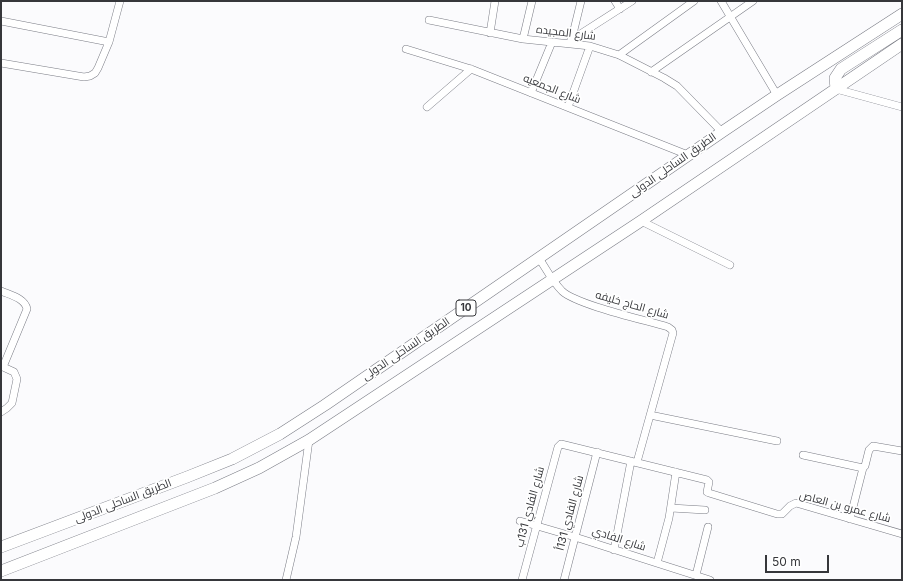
<!DOCTYPE html>
<meta charset="utf-8">
<style>
body{margin:0}
#map{position:relative;width:903px;height:581px;overflow:hidden;background:#fbfbfd;font-family:Inter,sans-serif}
canvas{display:block}
.frame{position:absolute;inset:0;border:2px solid #36373b;pointer-events:none}
.scale{position:absolute;left:765px;top:555px;width:64px;height:18px;box-sizing:border-box;border:2px solid #36373b;border-top:0;padding-left:5px;font-size:12px;line-height:14px;white-space:nowrap;color:#36373b;-webkit-text-stroke:3px #fff;paint-order:stroke}
</style>
<div id="map">
<canvas width="903" height="581"></canvas>
<div class="frame"></div>
<div class="scale">50 m</div>
</div>
<script>
const g = document.querySelector('canvas').getContext('2d');
g.lineJoin = 'round';
function stroke(path, color, width, dash) { g.strokeStyle = color; g.lineWidth = width; g.lineCap = dash ? 'butt' : 'round'; g.setLineDash(dash || []); g.stroke(path); }
function label(font, color, halo, rows, align = 'center') {
  g.font = font + ' Inter,Cairo,sans-serif'; g.lineWidth = 3.5; g.setLineDash([]); g.textBaseline = 'middle'; g.strokeStyle = halo; g.fillStyle = color; for (const [text, x, y, turn = 0] of rows) {
    g.save(); g.translate(x, y); g.rotate((+turn || 0) * Math.PI / 180); g.textAlign = isNaN(turn) ? turn : align; if (halo) g.strokeText(text, 0, 0); g.fillText(text, 0, 0); g.restore();
  }
}
const minor = new Path2D(`
 M615 1 620 9
 M721 1 777 95
 M429 20 523 39 590 46 619 55 664 78 677 86 722 132
 M1 21 109 42
 M490 33 495 1
 M523 39 532 1
 M571 40 632 1
 M571 42 581 1
 M406 49 471 69 688 155
 M619 55 694 1
 M1 63 84 77 90 76 95 73 98 68 109 42 120 1
 M651 72 753 1
 M836 89 902 107
 M531 93 552 42
 M427 107 471 69
 M568 107 590 46
 M641 221 730 265
 M539 258C546 269 553 282 562 291 577 305 645 320 668 327L672 330 673 333 637 462
 M1 291C10 295 25 298 27 309L3 367
 M1 366 14 372 17 379 12 403 7 408 1 412
 M650 415 777 441
 M803 455 863 468
 M671 508 705 510
 M850 519 863 468 865 466 869 450 873 446 902 451
 M520 521 575 537 710 580
 M614 550 631 461
 M657 563 669 518 676 472
 M696 575 708 527
 M286 580 296 537 309 440
 M522 580 558 447 561 444 707 480 709 482 707 492 709 493 777 514H782L790 506 796 503 902 534
 M564 580 597 452`);
const trunk = new Path2D(`
 M836 89 835 78 841 69 902 30
 M1 547 187 477 232 459 280 434 325 405 722 132 777 95 902 14
 M1 571 215 488 259 468 309 440 641 221 902 44`);
const shields = [
 [466,308,20]
];
const shieldNames = [
 ["10",466,308]
];
const streetNames = [
 ["شارع المجيده",566,33,7],
 ["شارع الجمعيه",552,89,22],
 ["الطريق الساحلى الدولى",673,165,-35],
 ["شارع الحاج خليفه",632,305,16],
 ["الطريق الساحلى الدولى",406,349,-34],
 ["الطريق الساحلى الدولى",123,501,-21],
 ["شارع الفادي 131ب",530,507,-75],
 ["شارع عمرو بن العاص",845,507,15],
 ["شارع الفادي 131أ",570,513,-75],
 ["شارع الفادي",619,539,18]
];
stroke(minor, '#7a7c85', 8);
stroke(trunk, '#7a7c85', 12);
stroke(minor, '#fff', 7);
stroke(trunk, '#fff', 11);
for (const [x, y, w] of shields) { const box = new Path2D(); box.roundRect(x - w / 2, y - 8, w, 16, 3); g.fillStyle = '#fff'; g.fill(box); stroke(box, '#36373b', 1); }
label('bold 10px', '#36373b', null, shieldNames);
label('11px', '#36373b', '#fff', streetNames);
</script>
